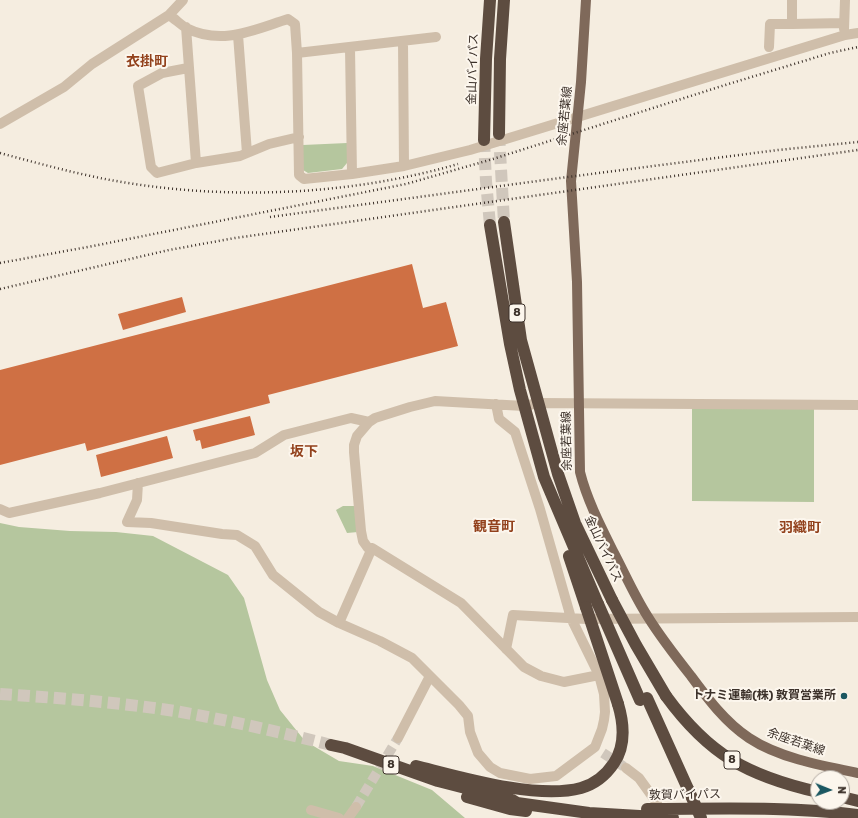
<!DOCTYPE html>
<meta charset="utf-8">
<style>
body{margin:0}
#map{position:relative;width:858px;height:818px;overflow:hidden;background:#f5ede0;font-family:Rubik,sans-serif}
canvas{display:block}
.north{position:absolute;left:810px;top:770px;width:40px;height:40px;box-sizing:border-box;background:#fcf6ed;border:1px solid #afa79f;border-radius:50%;rotate:91deg;font-size:11px;font-weight:700;line-height:16px;text-align:center;color:#3c312a}
.north::after{content:'';display:block;margin:auto;width:14px;height:18px;background:#1b5761;clip-path:polygon(50% 0,100% 100%,50% 72%,0 100%)}
</style>
<div id="map">
<canvas width="858" height="818"></canvas>
<div class="north">N</div>
</div>
<script>
const g = document.querySelector('canvas').getContext('2d');
g.lineJoin = 'round';
function fill(path, color) { g.fillStyle = color; g.fill(path, 'evenodd'); }
function stroke(path, color, width, dash) { g.strokeStyle = color; g.lineWidth = width; g.lineCap = dash ? 'butt' : 'round'; g.setLineDash(dash || []); g.stroke(path); }
function label(font, color, halo, rows, align = 'center') {
  g.font = font + ' Rubik,"Noto Sans JP",sans-serif'; g.lineWidth = 4; g.setLineDash([]); g.textBaseline = 'middle'; g.strokeStyle = halo; g.fillStyle = color; for (const [text, x, y, turn = 0] of rows) {
    g.save(); g.translate(x, y); g.rotate((+turn || 0) * Math.PI / 180); g.textAlign = isNaN(turn) ? turn : align; if (halo) g.strokeText(text, 0, 0); g.fillText(text, 0, 0); g.restore();
  }
}
const green = new Path2D(`
 M347 143V163L342 169 308 173 303 170V145Z
 M692 405 814 406V502L692 501Z
 M343 506H355L358 532 347 533 336 510Z
 M0 523 19 527 70 531 116 532 153 536 228 575 244 598 267 680 280 710 305 741 339 761 373 766 432 790 465 818H0Z`);
const building = new Path2D(`
 M412 264 423 308 446 302 458 346 268 395 270 403 87 451 85 443 0 465V370Z
 M182 297 186 312 123 330 118 314Z
 M250 416 255 435 202 449 200 440 196 441 193 430Z
 M167 436 173 458 101 477 96 455Z`);
const minorTunnel = new Path2D(`
 M603 753 626 768
 M356 807 398 738`);
const highwayTunnel = new Path2D(`
 M499 134 504 222
 M484 140 486 181 490 225
 M0 694C58 698 117 702 175 711 227 720 280 732 331 745`);
const minor = new Path2D(`
 M792 0V24L844 23
 M169 15C175 19 180 24 186 28 222 46 253 30 288 19L295 24 297 53 299 175 304 179 352 174 404 166 470 150 845 35 858 33
 M186 27 196 163
 M844 29 845 0
 M238 35 247 153
 M403 42 404 166
 M769 47 770 24H792
 M350 48 352 174
 M297 53 436 37
 M188 68 162 73 138 86 151 167 157 173 196 163 240 156 269 144 299 137
 M0 124 64 87 92 64 169 15 183 0
 M138 483 137 500 127 522 151 523 222 534 237 535 255 546 273 575 319 612 339 623 380 641 412 658 459 705 468 716 470 732 478 753 490 767 500 773 530 779 556 776 595 747 602 729 604 720 605 712 604 694 599 675 571 618 540 509 515 432 499 419 496 404
 M0 509 9 513 100 493 255 453 284 435 351 418 369 422
 M339 623 372 548
 M506 649 513 615 586 619 858 617
 M599 675 564 682 541 676 524 667 461 603 372 548H368L363 541 361 531 354 452V445L357 436 369 422 375 418 410 407 435 401 524 406 538 403 858 405
 M398 738 430 676
 M626 768 639 778 657 803
 M311 810 339 818
 M348 818 356 807`);
const major = new Path2D(`
 M586 0 581 82 571 181 577 282 580 472C587 500 601 527 614 553 625 574 635 597 648 617 661 638 676 657 691 676 708 699 725 722 749 738 779 758 823 766 858 773`);
const highway = new Path2D(`
 M499 134 500 59 504 0
 M484 140 486 59 490 0
 M504 222 521 340 558 474 575 523 612 600
 M490 225 510 344 520 390 544 477 598 604
 M569 556 586 607
 M666 696C709 755 748 776 818 792
 M647 698 688 789
 M331 745 345 748 438 781 512 800 517 803 589 813 673 818
 M416 766C460 777 537 800 581 788 595 784 606 775 614 763 626 745 624 724 618 704
 M467 797 510 809 526 811
 M842 797 858 801
 M647 809C717 809 788 806 858 815`);
const rail = new Path2D(`
 M0 153C33 162 66 171 100 178 215 201 345 197 458 164
 M270 217 560 178 778 150 858 142
 M0 263 93 246 406 184 493 159 722 86 830 53 858 47
 M0 289 169 250 235 238 858 150`);
const highwayBridge = new Path2D(`
 M612 600 636 645 666 696
 M598 604 640 700
 M586 607 618 704
 M688 789 701 818`);
const markers = [
 [844,696,4,"#1b5761"]
];
const shields = [
 [517,313,16],
 [732,760,16],
 [391,765,16]
];
const shieldNames = [
 ["8",517,313],
 ["8",732,760],
 ["8",391,765]
];
const streetNames = [
 ["金山バイパス",473,69,-88],
 ["余座若葉線",565,116,-84],
 ["余座若葉線",567,441,-91],
 ["金山バイパス",603,549,65],
 ["余座若葉線",796,742,19],
 ["敦賀バイパス",685,795,-1]
];
const poiNames = [
 ["トナミ運輸(株) 敦賀営業所",836,696]
];
const quarterNames = [
 ["衣掛町",147,62],
 ["坂下",304,452],
 ["観音町",494,527],
 ["羽織町",800,528]
];
fill(green, '#b5c69e');
fill(building, '#cf7044');
stroke(minorTunnel, '#d0c7bc', 10, [10, 5]);
stroke(highwayTunnel, '#d0c7bc', 12, [12, 6]);
stroke(minor, '#cfbeaa', 10);
stroke(major, '#7f695a', 10);
stroke(highway, '#5d4c40', 12);
stroke(rail, '#3c312a', 2.5, [1, 3]);
stroke(highwayBridge, '#5d4c40', 12);
for (const [x, y, r, color] of markers) { const dot = new Path2D(); dot.arc(x, y, r, 0, 2 * Math.PI); g.fillStyle = color; g.fill(dot); stroke(dot, '#fcf6ed', 1.5); }
for (const [x, y, w] of shields) { const box = new Path2D(); box.roundRect(x - w / 2, y - 9, w, 18, 3); g.fillStyle = '#fcf6ed'; g.fill(box); stroke(box, '#3c312a', 1); }
label('bold 11px', '#3c312a', null, shieldNames);
label('12px', '#3c312a', '#fcf6ed', streetNames);
label('bold 12px', '#3c312a', '#fcf6ed', poiNames, 'right');
label('bold 14px', '#92411c', '#fcf6ed', quarterNames);
</script>
